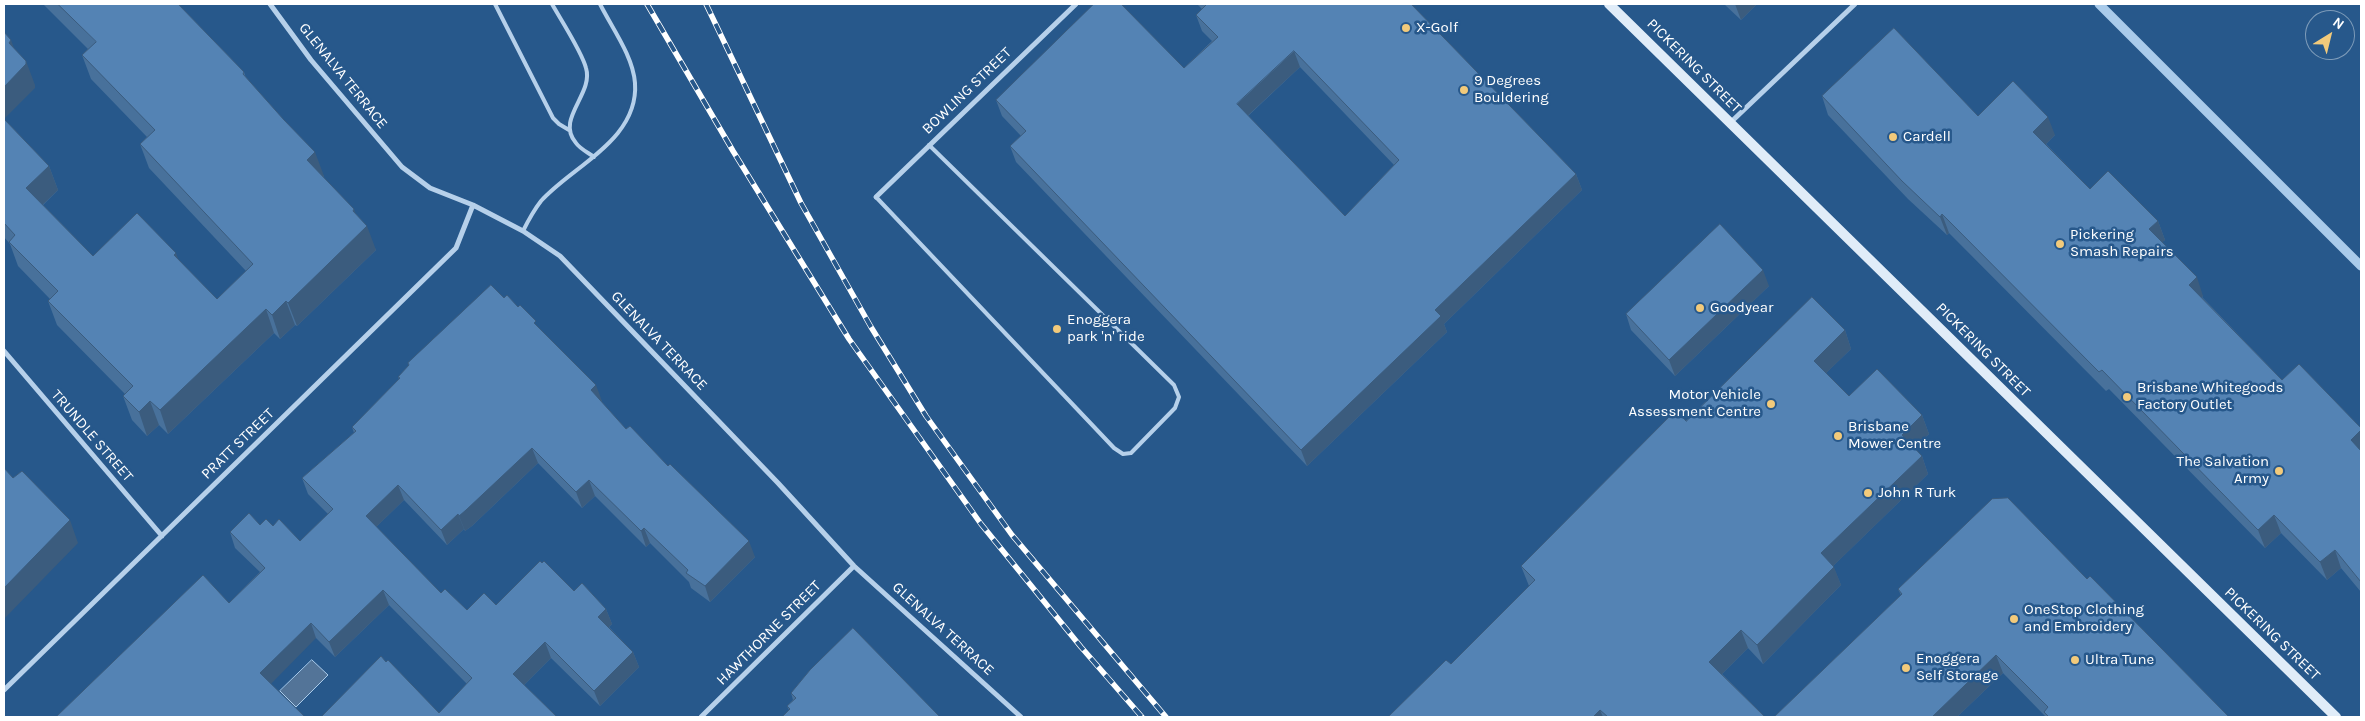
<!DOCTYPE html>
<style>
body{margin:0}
#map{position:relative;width:2365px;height:721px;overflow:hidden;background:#27588b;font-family:Karla,sans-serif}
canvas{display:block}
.frame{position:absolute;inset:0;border:5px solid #fff;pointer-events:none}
.north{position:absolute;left:2305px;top:10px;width:50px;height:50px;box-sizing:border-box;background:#27588b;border:1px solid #7d9bb9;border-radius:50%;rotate:36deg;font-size:14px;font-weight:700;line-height:20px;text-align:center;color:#fff}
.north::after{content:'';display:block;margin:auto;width:18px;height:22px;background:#f2ca7b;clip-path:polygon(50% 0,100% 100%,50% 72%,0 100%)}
</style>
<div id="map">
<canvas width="2365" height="721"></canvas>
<div class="frame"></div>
<div class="north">N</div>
</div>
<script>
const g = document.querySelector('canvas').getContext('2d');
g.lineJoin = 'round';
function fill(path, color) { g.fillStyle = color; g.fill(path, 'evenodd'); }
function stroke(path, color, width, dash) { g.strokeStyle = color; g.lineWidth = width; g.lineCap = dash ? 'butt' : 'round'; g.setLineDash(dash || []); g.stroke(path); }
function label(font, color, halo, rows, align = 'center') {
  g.font = font + ' Karla,sans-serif'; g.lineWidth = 5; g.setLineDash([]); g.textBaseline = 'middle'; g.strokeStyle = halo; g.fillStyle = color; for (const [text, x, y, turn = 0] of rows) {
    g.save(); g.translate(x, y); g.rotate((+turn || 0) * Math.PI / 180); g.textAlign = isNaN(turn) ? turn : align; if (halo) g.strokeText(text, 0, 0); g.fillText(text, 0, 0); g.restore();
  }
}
const water = new Path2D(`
 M312 660 328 675 296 707 280 691Z`);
const stream = new Path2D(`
 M2099 4 2361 266`);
const service = new Path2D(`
 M495 4 553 118 559 124 569 130
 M552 4C561 20 582 52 586 68 594 94 555 119 576 143 580 149 589 153 594 157
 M876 197 1114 448 1123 454 1131 453 1175 408 1179 397 1174 385 929 145
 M523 231C528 221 534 210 541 201 572 166 639 140 635 83 633 56 612 28 600 4`);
const minor = new Path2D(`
 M270 4 311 60 402 167 430 188 473 205 523 231 560 256 778 483 854 566 1021 717
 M1730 123 1855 4
 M876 197 1076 4
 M4 351 162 536
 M4 690 456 248 473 205
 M701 717 854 566`);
const secondary = new Path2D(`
 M1609 4 2336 717`);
const rail = new Path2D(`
 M647 4 733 151 849 339 981 524 1081 647 1142 717
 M706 4 801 203 871 327 926 416 1012 535 1166 717`);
const wall = new Path2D(`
 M43 4H178L244 72 246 78 324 176 323 177 357 215 376 250 297 326 295 325 280 339 274 333 168 434 159 425 147 436 132 420 123 396 125 394 57 325 48 301 50 299 18 266 10 244 4 237V119L49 166 58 190 43 205 93 256 179 261 217 299 246 271 149 168 140 144 147 137 91 79 82 55 88 49Z
 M1197 4H1411L1576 174 1582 190 1444 324 1447 332 1307 466 1016 162 1010 146 1021 136 1002 116 996 100 1184 68 1212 41 1202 31 1196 15 1202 9ZM1300 67 1394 165 1345 216 1248 116Z
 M1724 4H1757L1741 20Z
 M1822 96 1978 116 2055 135 2046 144 2090 189 2158 221 2165 240 2162 242 2203 296 2202 297 2282 380 2361 428V592L2341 568 2327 580 2281 533 2265 548 2109 389 2106 391 1949 233 1947 235 1908 199 1828 115Z
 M1769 286 1675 376 1631 330 1626 314Z
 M504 298 518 307 537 326 602 401 601 402 626 429 755 557 710 602 691 588 689 582 650 543 646 547 595 496 582 508 538 463 472 526 465 531 464 529 447 545 404 500 376 527 441 593 467 610 574 591 606 609 612 624 609 627 633 652 639 667 600 706 551 658 524 685 557 717H321L386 662 439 713 467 684 389 605 335 657 316 638 56 717 229 603 260 572 235 548 230 532 260 525 273 526 300 541 328 514 308 494 302 478 354 433 352 427 399 379 398 377 409 366 408 363Z
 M1845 330 1851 349 1826 373 1849 396 1922 415 1929 434 1914 448 1922 456 1928 474 1833 566 1841 585 1763 664 1748 648 1722 674 1765 717H1388L1451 664 1529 586 1521 566 1686 421Z
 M2087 579 2229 717H2045V716L2003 673 1957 717H1774L1901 595 1898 589Z
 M791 693 940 717 789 710 787 706 793 700Z`);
const shadedWall = new Path2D(`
 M1735 4H1757L1741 20Z
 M11 40 20 64 9 43Z
 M1294 51 1300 67 1243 120 1237 104Z
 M26 61 35 85V88L4 119V87Z
 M2048 117 2055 135 2040 150 2033 132Z
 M315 152 324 176 316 184 307 160Z
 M49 166 58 190 35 212 26 188Z
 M1576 174 1582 190 1444 324 1447 332 1307 466 1301 450 1435 310Z
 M354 209 362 231 367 226 376 250 297 326 288 303Z
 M1942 214 1949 233 1947 235 1940 217Z
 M2158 221 2165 240 2156 248 2149 229Z
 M176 253 185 277 174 255Z
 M1763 270 1769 286 1675 376 1669 360Z
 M2197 277 2203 296 2196 303 2189 285Z
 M286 301 295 325 280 339 272 315Z
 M266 309 274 333 168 434 160 410Z
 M1845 330 1851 349 1820 379 1814 361Z
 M596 385 602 401 596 406 591 390Z
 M150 401 159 425 147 436 139 412Z
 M1922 415 1929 434 1909 453 1902 435Z
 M2361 430V455L2351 440Z
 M532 448 538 463 472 526 465 531 459 516Z
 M1922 456 1928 474 1827 572 1821 553Z
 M589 480 595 496 582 508 576 492Z
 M398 485 404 500 371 532 366 516Z
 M458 514 464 529 447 545 441 530Z
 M2274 515 2281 533 2265 548 2258 530Z
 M70 520 78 543 4 619V588Z
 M644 528 650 543 646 547 641 531Z
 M749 541 755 557 710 602 705 586Z
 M2335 550 2341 568 2327 580 2320 562Z
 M1834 567 1841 585 1763 664 1757 645Z
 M383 590 389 605 335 657 329 642Z
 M606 609 612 624 604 632 598 617Z
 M311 623 316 638 266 689 260 673Z
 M1741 630 1748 648 1716 680 1709 662Z
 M545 642 551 658 519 690 513 674Z
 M633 652 639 667 600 706 594 691Z
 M1996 655 2003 673 1957 717H1932Z
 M1600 710 1603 717H1593Z`);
const building = new Path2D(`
 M58 4H178L244 72 243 74 284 120 315 152 307 160 354 209 353 211 367 226 288 303 286 301 272 315 266 309 160 410 150 401 139 412 123 396 133 386 48 301 58 291 9 242 15 235 4 223V119L49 166 26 188 93 256 137 213 176 253 174 255 217 299 253 264 140 144 155 130 82 55 96 42Z
 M1094 4H1121L1184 68 1218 37 1196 15 1207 4H1411L1576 174 1435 310 1441 316 1301 450 1010 146 1026 131 996 100ZM1294 51 1399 160 1345 216 1237 104Z
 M1894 28 1978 116 2013 81 2048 117 2033 132 2090 189 2108 171 2158 221 2149 229 2197 277 2189 285 2282 380 2299 364 2361 428V430L2351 440 2361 451V582L2335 550 2320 562 2274 515 2258 530 2102 370 2099 372 1942 214 1940 217 1902 181 1822 96Z
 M4 32 11 40 9 43 26 61V64L4 87Z
 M1720 224 1763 270 1669 360 1626 314Z
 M491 285 504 298 507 295 518 307 520 305 536 321 534 323 596 385 591 390 626 429 630 426 668 466 670 464 749 541 705 586 686 573 688 570 644 528 641 531 589 480 576 492 532 448 466 510 459 516 458 514 441 530 398 485 366 516 441 593 445 589 467 610 484 593 496 605 540 561 542 563 544 561 574 591 582 583 606 609 598 617 633 652 594 691 545 642 513 674 557 717H321L381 656 386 662 388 660 439 713 472 678 383 590 329 642 311 623 260 673 305 717H56L203 575 229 603 265 568 230 532 249 513 260 525 266 519 273 526 279 519 300 541 333 509 302 478 356 431 352 427 400 378 398 377 409 365 408 363Z
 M1812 297 1845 330 1814 361 1849 396 1877 369 1922 415 1902 435 1922 456 1821 553 1834 567 1757 645 1741 630 1709 662 1765 717H1608L1600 710 1593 717H1388L1446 660 1451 664 1535 580 1521 566 1676 410 1686 421Z
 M4 468 13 478 22 471 70 520 4 588Z
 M2008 498 2087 579 2090 576 2229 717H2049L2044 712 2048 707 1996 655 1932 717H1774L1902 594 1898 589 1992 499Z
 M853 628 940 717H782L790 709 787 706 796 698 791 693 810 670Z`);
const markers = [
 [1406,28,5,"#f2ca7b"],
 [1464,90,5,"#f2ca7b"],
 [1893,137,5,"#f2ca7b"],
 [2060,244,5,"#f2ca7b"],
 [1700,308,5,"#f2ca7b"],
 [1057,329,5,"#f2ca7b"],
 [2127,397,5,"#f2ca7b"],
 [1771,404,5,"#f2ca7b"],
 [1838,436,5,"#f2ca7b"],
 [2279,471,5,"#f2ca7b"],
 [1868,493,5,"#f2ca7b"],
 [2014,619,5,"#f2ca7b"],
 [2075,660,5,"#f2ca7b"],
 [1906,668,5,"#f2ca7b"]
];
const poiNames = [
 ["X-Golf",1416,28],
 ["9 Degrees",1474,81],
 ["Bouldering",1474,98],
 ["Cardell",1903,137],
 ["Pickering",2070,235],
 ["Smash Repairs",2070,252],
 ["Goodyear",1710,308],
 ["Enoggera",1067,320],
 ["park 'n' ride",1067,337],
 ["Brisbane Whitegoods",2137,388],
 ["Factory Outlet",2137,405],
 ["Motor Vehicle",1761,395,"right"],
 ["Assessment Centre",1761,412,"right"],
 ["Brisbane",1848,427],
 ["Mower Centre",1848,444],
 ["The Salvation",2269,462,"right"],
 ["Army",2269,479,"right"],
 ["John R Turk",1878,493],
 ["OneStop Clothing",2024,610],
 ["and Embroidery",2024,627],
 ["Enoggera",1916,659],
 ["Self Storage",1916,676],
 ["Ultra Tune",2085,660]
];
const streetNames = [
 ["PICKERING STREET",1694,66,45],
 ["GLENALVA TERRACE",343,76,51],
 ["BOWLING STREET",967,91,-44],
 ["GLENALVA TERRACE",659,341,46],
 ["PICKERING STREET",1983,350,45],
 ["TRUNDLE STREET",92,436,49],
 ["PRATT STREET",238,444,-44],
 ["GLENALVA TERRACE",943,629,42],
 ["HAWTHORNE STREET",769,633,-45],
 ["PICKERING STREET",2272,634,44]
];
fill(water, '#537498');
stroke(water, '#aacbea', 1);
stroke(stream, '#aacbea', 9);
stroke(service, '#b6d0ea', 4);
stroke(minor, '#b6d0ea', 5);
stroke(secondary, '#e0ecf8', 10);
stroke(rail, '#fff', 5.5);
stroke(rail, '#27588b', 4, [11]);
fill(wall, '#48719b');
fill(shadedWall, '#3b5c7e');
fill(building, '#5483b4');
stroke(building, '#3b5c7e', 1);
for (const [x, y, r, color] of markers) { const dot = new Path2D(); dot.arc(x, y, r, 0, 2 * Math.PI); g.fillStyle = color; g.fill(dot); stroke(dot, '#27588b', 2); }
label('15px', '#fff', '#27588b', poiNames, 'left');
label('15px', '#fff', '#27588b', streetNames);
</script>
